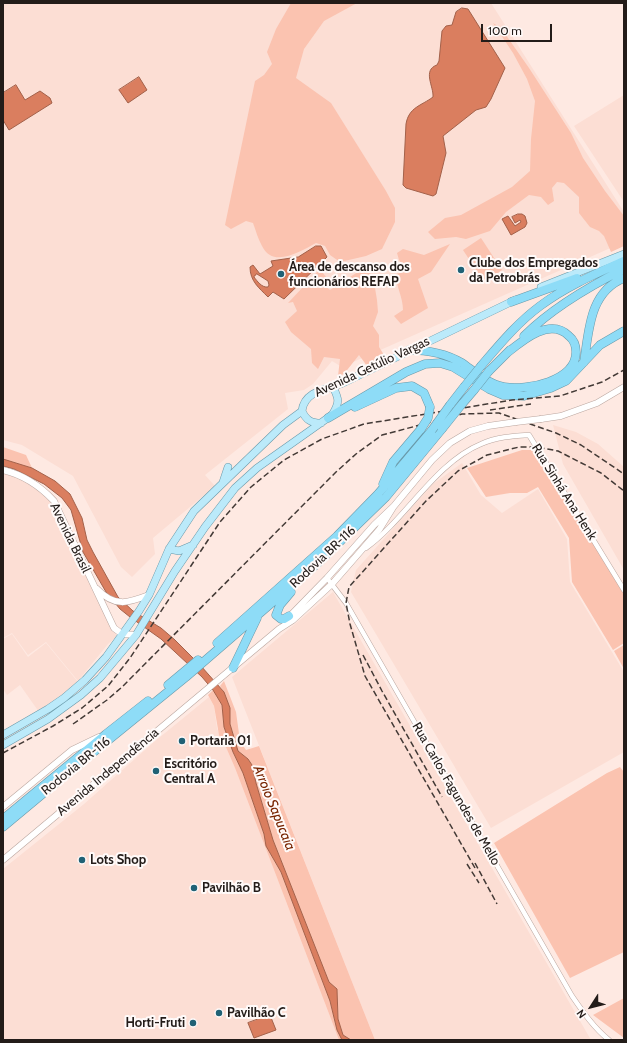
<!DOCTYPE html>
<meta charset="utf-8">
<style>
body{margin:0}
#map{position:relative;width:627px;height:1043px;overflow:hidden;background:#fee9e2;font-family:Cabin,sans-serif}
canvas{display:block}
.frame{position:absolute;inset:0;border:4px solid #231c19;pointer-events:none}
.north{position:absolute;left:571px;top:987px;width:40px;height:40px;-webkit-text-stroke:3px #fffaf9;paint-order:stroke;rotate:234deg;font-size:11px;font-weight:700;line-height:16px;text-align:center;color:#231c19}
.north::after{content:'';display:block;margin:auto;width:14px;height:18px;background:#231c19;clip-path:polygon(50% 0,100% 100%,50% 72%,0 100%)}
.scale{position:absolute;left:481px;top:24px;width:71px;height:18px;box-sizing:border-box;border:2px solid #231c19;border-top:0;padding-left:5px;font-size:12px;line-height:14px;white-space:nowrap;color:#231c19;-webkit-text-stroke:3px #fffaf9;paint-order:stroke}
</style>
<div id="map">
<canvas width="627" height="1043"></canvas>
<div class="frame"></div>
<div class="north">N</div>
<div class="scale">100 m</div>
</div>
<script>
const g = document.querySelector('canvas').getContext('2d');
g.lineJoin = 'round';
function fill(path, color) { g.fillStyle = color; g.fill(path, 'evenodd'); }
function stroke(path, color, width, dash) { g.strokeStyle = color; g.lineWidth = width; g.lineCap = dash ? 'butt' : 'round'; g.setLineDash(dash || []); g.stroke(path); }
function label(font, color, halo, rows, align = 'center') {
  g.font = font + ' Cabin,sans-serif'; g.lineWidth = 4; g.setLineDash([]); g.textBaseline = 'middle'; g.strokeStyle = halo; g.fillStyle = color; for (const [text, x, y, turn = 0] of rows) {
    g.save(); g.translate(x, y); g.rotate((+turn || 0) * Math.PI / 180); g.textAlign = isNaN(turn) ? turn : align; if (halo) g.strokeText(text, 0, 0); g.fillText(text, 0, 0); g.restore();
  }
}
const built = new Path2D(`
 M3 3H491L624 212V242L342 367 332 361 313 384 304 390 285 393 288 409 205 475 215 486 153 538 155 554 132 577 121 567 73 476 22 445 3 440Z
 M624 95V202L574 126Z
 M553 425 576 432 598 444 624 467V570L563 464Z
 M462 463 481 495 502 513 538 489 567 539 570 582 624 672V752L491 828 351 592 356 570 433 484Z
 M3 473 18 478 33 485 49 500 99 604 116 635V637L108 644 78 681 46 642 28 655 12 633 3 638Z
 M333 592 591 1040H375L232 677Z
 M12 634 28 657 46 643 78 682 59 698 39 712 20 685 7 695 3 689V639Z
 M209 697 214 706 217 728 222 740 225 745 235 768 339 1040H3V869L84 804 154 742Z`);
const green = new Path2D(`
 M291 3H357L324 21 304 49 296 78 331 103 386 191 395 208V222L382 249 366 256 340 262 330 255 325 246 316 243C301 251 273 269 262 246 258 239 256 231 253 223L246 221 231 229 225 225 255 81 264 75 272 64 267 52 276 29Z
 M493 23 501 28 529 68 571 133 583 158 605 191 624 216V246L611 252 604 236 599 231 590 227 579 213V197L564 183 557 182 552 188 554 201 548 205 541 197 529 195 506 212 490 231 466 239 456 237 435 239 428 232 445 218 461 215 512 187 530 171 531 139 535 101 527 79 513 53Z
 M481 238 502 270 484 282 463 250Z
 M450 244 431 272 418 279 428 308 401 324 394 316 403 310C403 297 396 287 396 274L407 271 399 260 397 253 403 249 424 255Z
 M364 268 373 276 377 300 378 312 373 326 379 335V347L384 355 367 366 359 355 344 374 338 376 340 359 324 357 318 369 312 363 311 349 291 332 285 322 297 311 293 302 288 303 320 269 326 277 324 285 330 290Z
 M3 447 26 455 32 468 3 459Z
 M522 450H536L624 594V643L613 650 572 582 569 538 538 487 527 493H510L486 497 467 468Z
 M624 645V669L614 651Z
 M224 681 236 712 240 741 246 750 259 746 375 1040H351L343 1035 338 1019 337 989 329 982 273 840 256 783 252 765 248 759 238 751 230 724V708L224 692 220 686Z
 M213 690 222 705 224 727 233 752 243 773 264 834 266 846 281 872 330 1001 337 1030 342 1040H339L235 768 225 745 219 735 214 706 208 695Z
 M620 767 624 772V952L570 978 494 843 607 773Z
 M624 998V1038L593 1015Z`);
const water = new Path2D(`
 M462 8 468 9 505 68 491 99 486 107 476 110 443 136 446 153 436 194 433 196 406 188 403 185 406 124C409 107 421 106 433 97 434 87 422 70 437 65L439 61 442 31 446 26 452 25 456 12Z
 M139 77 147 90 128 103 119 90Z
 M16 85 25 100 40 91 50 98 52 103 9 130 3 120V93Z
 M518 214H522L525 216 527 223 525 227 511 235 502 219 508 216 515 226 521 222 520 220 515 223 512 217Z
 M316 246H321L327 257 284 299 273 292 268 297C259 288 250 281 250 267L253 265 260 274 273 266 271 261 298 257ZM257 274 268 281 269 285 268 287C262 288 257 281 254 277Z
 M3 459 32 468 55 481 70 494 82 518 87 540 93 552 118 597 133 611 161 628 175 640 201 666 224 692 230 708V724L238 751 248 759 252 765 256 783 273 840 329 982 337 989 338 1019 343 1035 351 1040H342L337 1030 330 1001 281 872 266 846 264 834 243 773 233 752 224 727 222 705 213 690 202 677 161 639 130 617 120 609 106 592 83 552 71 510 62 498 44 484 14 469 3 466Z
 M270 1015 276 1030 254 1038 248 1023Z`);
const street = new Path2D(`
 M366 548C406 519 435 463 481 444 496 437 513 436 529 435L624 590
 M327 578 346 603 572 996C583 1012 594 1028 609 1040`);
const secondary = new Path2D(`
 M541 419 561 416 597 403 624 387
 M3 470C24 475 40 486 54 501L114 628 122 634 136 635
 M97 589C115 608 128 603 149 595
 M287 619 327 578 374 525 394 506 432 460 450 443 470 431 488 426 516 422
 M3 807 72 750 99 737
 M3 860 279 629 293 620 332 584 379 530 394 506`);
const primary = new Path2D(`
 M541 287 624 254
 M302 411C306 420 311 423 321 423
 M223 482 228 467
 M169 549 179 551 193 545
 M3 735 48 709 64 698 85 680 106 657 139 611 149 595 169 549 194 511 283 425 302 411C304 391 327 389 343 383L515 300
 M3 745 48 719 81 695 100 678 136 635 175 571 205 527 235 488 257 468 332 415C340 402 339 399 333 387`);
const highway = new Path2D(`
 M511 302 577 278
 M524 336C551 309 590 286 624 269
 M409 350C428 350 445 353 462 363 475 372 488 384 504 387 527 391 576 381 576 352 576 345 574 340 569 336 550 317 523 340 507 353
 M584 362C589 331 589 292 624 278
 M481 366C499 345 517 323 540 306 565 287 595 274 624 261
 M489 371 510 350
 M462 404 474 390
 M450 405 464 387
 M355 407 396 388 412 386 424 393 430 407
 M328 418 406 372 425 364 440 363 453 367 489 389 503 395 524 396 551 388 566 381 600 345 624 331
 M383 484 393 462 421 429
 M289 616 284 619H281L276 615 280 605 291 592
 M217 643 337 536 378 494 432 430
 M233 668 257 618
 M168 685 198 660
 M3 819 106 734 148 701
 M3 827 63 777 186 677 319 562 386 497 442 429`);
const rail = new Path2D(`
 M490 410 531 404
 M363 655 382 691 442 797
 M73 724 107 700 122 687 336 472 356 454 382 435 462 414 499 413 556 433 581 445 624 474
 M3 753 53 726 82 708 108 686 130 658 220 522 251 487 284 460 322 439 364 424 512 400 560 396 602 382 624 370
 M475 863 497 904
 M467 864 479 883
 M475 868 365 676 350 624 346 603 349 587 426 501 458 471 487 455 519 447H537L558 451 601 473 624 491`);
const secondaryBridge = new Path2D(`
 M516 422 541 419`);
const highwayBridge = new Path2D(`
 M464 387 481 366
 M474 390 489 371
 M421 429 428 418 430 407
 M442 429 462 404
 M432 430 450 405`);
const markers = [
 [461,270,4,"#206175"],
 [281,274,4,"#206175"],
 [182,741,4,"#206175"],
 [156,771,4,"#206175"],
 [82,860,4,"#206175"],
 [194,888,4,"#206175"],
 [219,1013,4,"#206175"],
 [193,1023,4,"#206175"]
];
const poiNames = [
 ["Clube dos Empregados",469,263],
 ["da Petrobrás",469,278],
 ["Área de descanso dos",289,267],
 ["funcionários REFAP",289,282],
 ["Portaria 01",190,741],
 ["Escritório",164,764],
 ["Central A",164,779],
 ["Lots Shop",90,860],
 ["Pavilhão B",202,888],
 ["Pavilhão C",227,1013],
 ["Horti-Fruti",185,1023,"right"]
];
const streetNames = [
 ["Avenida Getúlio Vargas",372,367,-25],
 ["Rua Sinhá Ana Henk",564,492,58],
 ["Avenida Brasil",70,538,64],
 ["Rodovia BR-116",323,557,-43],
 ["Rodovia BR-116",76,766,-39],
 ["Avenida Independência",108,772,-40],
 ["Rua Carlos Fagundes de Mello",456,794,60]
];
const waterNames = [
 ["Arroio Sapucaia",274,808,68]
];
fill(built, '#fcded4');
fill(green, '#fbc3b0');
fill(water, '#da7e5f');
stroke(water, '#a3614a', 1);
stroke(street, '#bba7a0', 5.5);
stroke(secondary, '#bba7a0', 7);
stroke(primary, '#6999a9', 8);
stroke(highway, '#6999a9', 9);
stroke(street, '#fff', 4.5);
stroke(secondary, '#fff', 6);
stroke(primary, '#bbeafa', 7);
stroke(highway, '#8edcf7', 8);
stroke(rail, '#433a36', 1.5, [6, 3]);
stroke(secondaryBridge, '#bba7a0', 7, []);
stroke(highwayBridge, '#6999a9', 9, []);
stroke(secondaryBridge, '#fff', 6);
stroke(highwayBridge, '#8edcf7', 8);
for (const [x, y, r, color] of markers) { const dot = new Path2D(); dot.arc(x, y, r, 0, 2 * Math.PI); g.fillStyle = color; g.fill(dot); stroke(dot, '#fffaf9', 1.5); }
label('bold 13px', '#231c19', '#fffaf9', poiNames, 'left');
label('13px', '#231c19', '#fffaf9', streetNames);
label('italic 14px', '#792603', '#fffaf9', waterNames);
</script>
